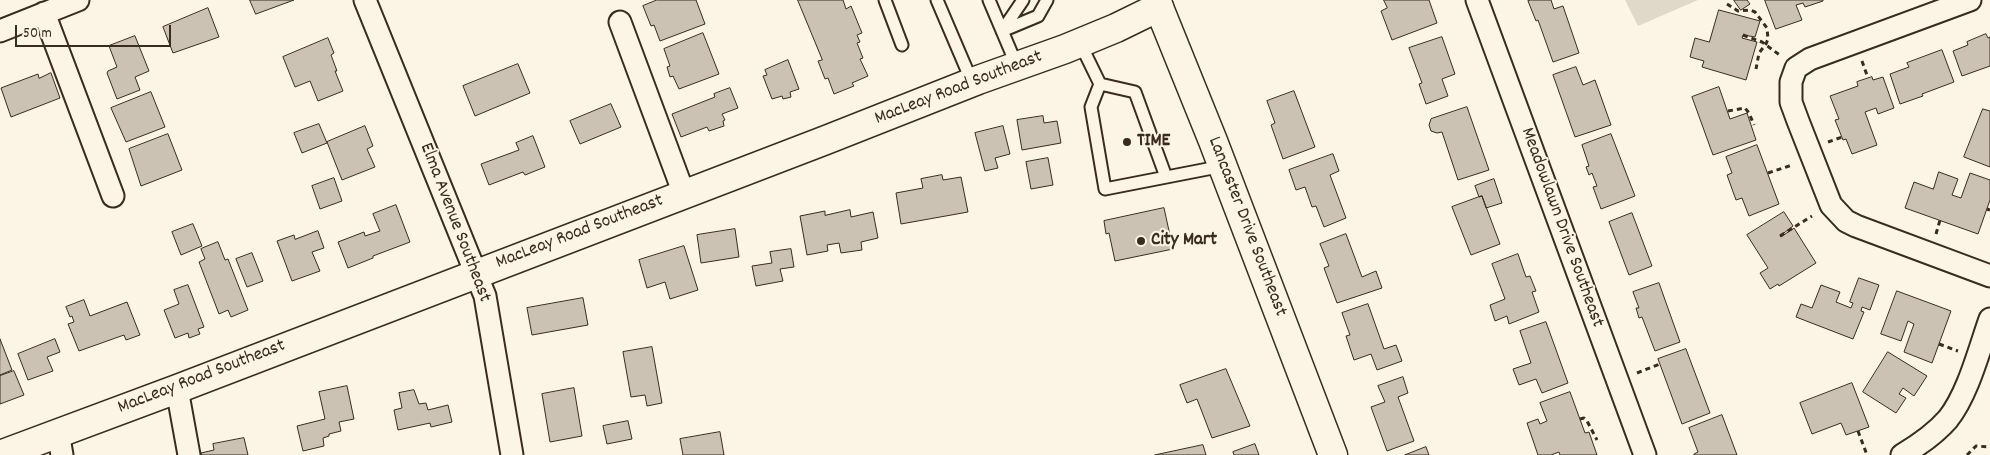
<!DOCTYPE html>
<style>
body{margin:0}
#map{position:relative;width:1990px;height:455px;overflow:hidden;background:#fcf5e5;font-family:Dekko,sans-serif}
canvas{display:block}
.scale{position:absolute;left:15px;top:25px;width:156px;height:22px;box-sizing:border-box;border:2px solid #3b2a1e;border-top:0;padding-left:6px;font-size:15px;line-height:18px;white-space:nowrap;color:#3b2a1e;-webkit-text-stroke:4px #fcf5e5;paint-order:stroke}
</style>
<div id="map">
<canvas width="1990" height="455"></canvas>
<div class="scale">50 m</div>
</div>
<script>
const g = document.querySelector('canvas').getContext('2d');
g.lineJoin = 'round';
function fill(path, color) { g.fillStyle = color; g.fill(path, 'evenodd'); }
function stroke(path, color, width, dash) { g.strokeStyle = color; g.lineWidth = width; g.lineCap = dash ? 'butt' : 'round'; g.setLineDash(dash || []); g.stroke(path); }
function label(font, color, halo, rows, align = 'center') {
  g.font = font + ' Dekko,sans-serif'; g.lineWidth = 4; g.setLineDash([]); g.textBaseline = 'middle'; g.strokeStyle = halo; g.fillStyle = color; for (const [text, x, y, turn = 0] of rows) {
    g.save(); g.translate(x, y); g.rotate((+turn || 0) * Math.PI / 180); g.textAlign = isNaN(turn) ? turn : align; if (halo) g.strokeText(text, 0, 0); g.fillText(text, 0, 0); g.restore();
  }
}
const green = new Path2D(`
 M1625 0H1698L1638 26Z`);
const building = new Path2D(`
 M250 0H294L256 14Z
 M657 0H696L705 24 660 41 654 25 651 26 643 6Z
 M798 0H843L846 9 851 6 862 33 857 35 860 42 857 43 863 58 860 59 868 76 852 83 854 86 834 94 828 78 825 79 818 61 822 60Z
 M1384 0H1429L1437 23 1392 40 1381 11 1387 8Z
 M1531 0H1551L1554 9 1563 6 1579 53 1553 62 1538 20 1536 21 1528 1Z
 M1734 0H1747L1750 4 1741 10Z
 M1765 0H1823V1L1805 7 1803 3 1796 5 1802 20 1776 29Z
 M208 8 219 37 173 53 163 27Z
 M1719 10 1760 21 1755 37 1743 35 1742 38 1757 42 1746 80 1702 67 1704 61 1690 57 1695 38 1709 42Z
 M703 33 719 74 679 89 673 76 670 77 667 67 670 66 664 49Z
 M1986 34 1988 38 1990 37V66L1962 76 1953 51 1968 45 1967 42Z
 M135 36 149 71 135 77 140 90 117 99 107 73 108 71 117 67 109 46Z
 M1442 37 1455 74 1442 79 1448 96 1426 104 1419 84 1422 83 1409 48Z
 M328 38 334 53 331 55 337 71H335L343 91 318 101 310 81 295 87 283 57Z
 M1942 50 1954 82 1922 94 1923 96 1900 104 1890 74 1909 67 1907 63Z
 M788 60 799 89 790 92 791 97 783 99 782 96 772 99 763 76 767 75 765 70Z
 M518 64 530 93 475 116 463 86Z
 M1576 67 1583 85 1595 80 1611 125 1575 137 1553 75Z
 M51 73 60 98 11 117 1 88 38 74 39 78Z
 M1872 77 1873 80 1883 77 1894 108 1878 114 1876 108 1865 112 1877 145 1852 154 1846 139 1843 140 1835 120 1839 119 1830 96 1858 86 1857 82Z
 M1719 87 1730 119 1747 113 1756 140 1713 155 1692 97Z
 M730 88 738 108 722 114 725 120 723 121 724 126 709 131 707 127 681 137 672 114 715 97 714 94Z
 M1294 91 1315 147 1283 159 1271 125 1275 123 1267 101Z
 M151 92 165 127 126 142 111 108Z
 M611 104 621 127 580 144 570 121Z
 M1467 107 1489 170 1458 180 1442 132 1437 133 1431 131 1429 125 1431 119Z
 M1983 109 1990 111V167L1964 157Z
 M1043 116 1044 123 1057 121 1061 143 1022 150 1017 120Z
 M319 124 327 143 302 153 294 133Z
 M365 126 373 146 367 149 375 167 342 180 327 142Z
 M1003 126 1010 154 995 158 998 168 985 171 975 133Z
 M168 134 182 170 141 186 129 149Z
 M1611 134 1635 196 1601 209 1593 187 1597 186 1592 173 1589 175 1586 167 1589 166 1582 145Z
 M533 136 545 167 525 175 523 172 489 185 481 164 519 150 516 143Z
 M1757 145 1779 204 1749 216 1742 198 1736 200 1727 175 1732 173 1726 157Z
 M1333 154 1339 171 1330 175 1346 218 1324 227 1316 206 1312 207 1305 187 1296 190 1289 170Z
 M1048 158 1053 185 1031 189 1026 162Z
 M1939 172 1958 179 1952 195 1961 198 1970 173 1990 180V200L1978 234 1905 208 1914 182 1933 189Z
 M942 175 943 180 961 177 968 212 901 224 896 193 923 188 921 179Z
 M334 178 342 201 320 209 312 186Z
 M1494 179 1502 203 1486 208 1482 196 1479 197 1475 186Z
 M1482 196 1500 244 1471 255 1452 207Z
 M396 205 410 242 373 256V258L348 268 338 242 364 232 365 236 380 231 373 214Z
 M1164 208 1173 249 1115 261 1109 233 1106 234 1104 221Z
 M850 210 851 217 873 212 878 238 861 242 862 250 841 253 839 243 827 245 828 251 807 255 800 216 825 211V215Z
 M1784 212 1793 226 1780 236 1781 237 1794 228 1816 263 1779 286 1778 284 1770 289 1760 273 1768 268 1747 235Z
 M1632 213 1652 266 1629 275 1609 222Z
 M193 224 202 246 181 255 172 232Z
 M735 229 739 257 701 263 697 235Z
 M318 231 324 248 312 252 320 271 292 281 277 241 294 235 295 239Z
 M1346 234 1362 277 1376 271 1382 288 1337 303 1324 268 1329 266 1320 244Z
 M218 242 225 260 228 259 248 310 231 317 228 310 219 314 199 262 205 259 201 249Z
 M684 246 698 290 670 299 665 282 647 288 639 260Z
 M791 249 794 267 780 269 783 281 756 286 752 266 772 263 770 252Z
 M252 253 263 281 247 287 236 259Z
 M1518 254 1526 277 1530 276 1536 291 1532 292 1539 312 1509 324 1507 316 1495 321 1490 305 1505 299 1492 264Z
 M1859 278 1879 285 1870 310 1862 307 1861 311 1864 312 1853 339 1796 317 1801 304 1812 308 1821 285 1840 292 1836 302 1851 308 1853 303 1850 302Z
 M1659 283 1680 342 1655 351 1642 317 1639 318 1636 308H1639L1633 292Z
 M188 285 204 327 198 329 200 334 189 338 188 333 175 338 164 310 179 304 174 290Z
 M1897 291 1951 311 1932 363 1904 352 1914 324 1908 321 1901 341 1881 334Z
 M583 298 588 325 532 335 527 308Z
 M84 300 90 316 127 302 140 335 126 340 124 335 79 351 68 324 74 322 72 316 70 317 66 307Z
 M1368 304 1384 349 1396 345 1402 361 1377 370 1371 354 1354 360 1346 336 1350 335 1342 313Z
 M1546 322 1568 383 1542 393 1536 379 1519 385 1513 369 1531 363 1520 331Z
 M0 339 12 370 0 375Z
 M55 339 60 352 47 357 53 371 28 380 18 354Z
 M652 347 662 403 647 406 645 395 631 397 623 352Z
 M1686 349 1710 413 1682 424 1658 359Z
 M1888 352 1927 376 1914 396 1903 388 1899 394 1906 398 1896 413 1863 392Z
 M1226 369 1250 426 1212 438 1197 399 1187 403 1180 385Z
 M14 371 24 395 0 404V376Z
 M1403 377 1408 393 1398 397 1414 441 1387 451 1371 407 1385 402 1378 386Z
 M1852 383 1869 427 1846 435 1841 423 1812 434 1800 403Z
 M347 386 354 419 339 422 341 431 329 434V436L323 438 324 446 303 451 297 426 325 419 319 392Z
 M574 388 582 436 550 442 542 394Z
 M414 390 419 404 426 403 428 410 448 405 452 422 431 427 430 423 398 430 394 410 402 408 399 393Z
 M1570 392 1585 433 1589 432 1597 455H1560L1559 452 1551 455H1538L1527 423 1538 419 1540 424 1547 421 1540 403Z
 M1722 415 1737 455H1694V454L1698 452 1689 428Z
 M628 421 632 439 607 444 603 426Z
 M720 432 724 455H683L680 439Z
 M244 438 248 455H202L201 453 214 450 213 444Z
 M1255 444 1259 455H1234L1233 452Z
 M1203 445 1206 455H1155Z
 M1426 447 1429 455H1405Z`);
const path = new Path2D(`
 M1727 4 1738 11 1750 10 1755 12 1767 28 1768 39 1766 44 1759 53 1756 69
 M1743 35 1762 42 1781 56
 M1862 61 1868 78
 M1728 111 1745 108 1749 113 1754 125
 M1828 142 1842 137
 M1768 173 1792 165
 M1987 209 1990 210
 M1936 234 1940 220
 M1780 236 1812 216
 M1939 344 1958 351
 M1637 373 1660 364
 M1580 419 1584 418 1587 421 1597 440
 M1858 431 1867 455
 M1967 455 1976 446 1990 447`);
const lane = new Path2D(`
 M885 0 902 45
 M937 0 972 82
 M989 0 1017 66
 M1002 31 1038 16 1047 0
 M1002 31 1023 0
 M1080 43 1100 84 1091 107 1105 189 1223 166
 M1100 84 1135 92 1166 177`);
const street = new Path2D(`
 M365 0 485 296 512 455
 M1477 0 1645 455
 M1970 0 1810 59 1796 68 1791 82V102L1798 121 1831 205 1846 221 1856 226 1990 276
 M44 13 113 196
 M620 22 684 194
 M0 31 78 0
 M177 389 189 455
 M58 432 62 455
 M1902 455C1919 445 1935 434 1948 419 1968 394 1979 350 1990 319`);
const secondary = new Path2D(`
 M0 455 177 389 826 140 978 80 1065 49 1116 28 1159 7`);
const primary = new Path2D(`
 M1156 0 1213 141 1333 455`);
const markers = [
 [1127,142,5,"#3b2a1e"],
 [1141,241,5,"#3b2a1e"]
];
const streetNames = [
 ["MacLeay Road Southeast",959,89,-21],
 ["Elma Avenue Southeast",454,223,69],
 ["Lancaster Drive Southeast",1246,227,69],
 ["Meadowlawn Drive Southeast",1561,228,70],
 ["MacLeay Road Southeast",580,233,-21],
 ["MacLeay Road Southeast",202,378,-21]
];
const poiNames = [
 ["TIME",1137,142],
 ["City Mart",1151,241]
];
fill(green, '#e0d8c8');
fill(building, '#ccc2b3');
stroke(building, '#3b2a1e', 1);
stroke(lane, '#3b2a1e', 15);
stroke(street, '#3b2a1e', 25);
stroke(secondary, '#3b2a1e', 31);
stroke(primary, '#3b2a1e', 31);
stroke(path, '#3b2a1e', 3, [5, 4]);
stroke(lane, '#fcf5e5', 11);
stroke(street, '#fcf5e5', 21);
stroke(secondary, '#fcf5e5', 28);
stroke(primary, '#fcf5e5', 28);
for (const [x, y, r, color] of markers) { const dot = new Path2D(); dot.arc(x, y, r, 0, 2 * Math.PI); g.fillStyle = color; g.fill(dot); stroke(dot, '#fcf5e5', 2); }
label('19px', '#3b2a1e', '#fcf5e5', streetNames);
label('bold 19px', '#3b2a1e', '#fcf5e5', poiNames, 'left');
</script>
